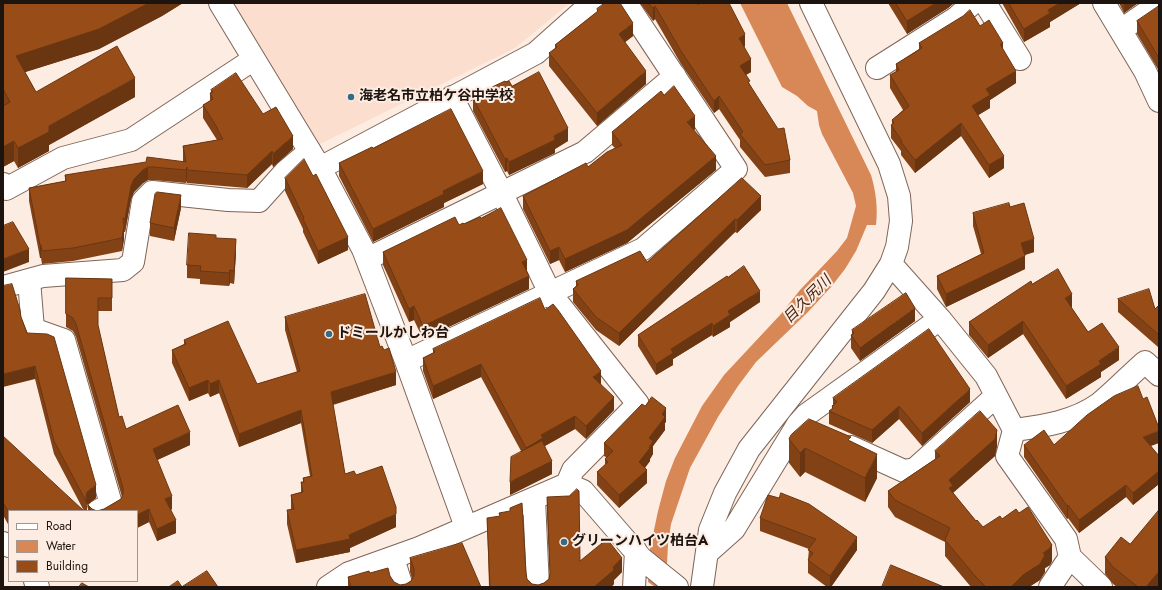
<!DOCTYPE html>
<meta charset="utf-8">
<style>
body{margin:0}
#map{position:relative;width:1162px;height:590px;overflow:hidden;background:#fdece2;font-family:Jost,sans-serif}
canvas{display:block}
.frame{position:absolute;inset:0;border:4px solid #1e140f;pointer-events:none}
.legend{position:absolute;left:8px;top:510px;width:130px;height:72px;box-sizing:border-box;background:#fdece2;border:1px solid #a4968e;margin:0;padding:5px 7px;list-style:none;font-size:12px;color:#1e140f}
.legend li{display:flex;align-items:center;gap:8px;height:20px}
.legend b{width:20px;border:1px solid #a4968e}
</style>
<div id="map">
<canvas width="1162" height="590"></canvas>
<div class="frame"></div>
<ul class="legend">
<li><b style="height:5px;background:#fff"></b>Road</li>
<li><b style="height:11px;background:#d88757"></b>Water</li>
<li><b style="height:11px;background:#984d19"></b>Building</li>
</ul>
</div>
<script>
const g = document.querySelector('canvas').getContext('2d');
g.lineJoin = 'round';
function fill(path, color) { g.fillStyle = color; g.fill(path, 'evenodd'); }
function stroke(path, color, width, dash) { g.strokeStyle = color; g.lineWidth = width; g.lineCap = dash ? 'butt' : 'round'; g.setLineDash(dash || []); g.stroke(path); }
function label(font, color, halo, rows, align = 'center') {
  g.font = font + ' Jost,"Noto Sans JP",sans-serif'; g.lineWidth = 4; g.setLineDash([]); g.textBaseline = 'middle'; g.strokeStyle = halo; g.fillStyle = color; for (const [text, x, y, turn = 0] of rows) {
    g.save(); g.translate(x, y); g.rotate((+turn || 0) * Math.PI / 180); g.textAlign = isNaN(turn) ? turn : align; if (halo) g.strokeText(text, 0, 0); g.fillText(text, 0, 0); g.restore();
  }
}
const built = new Path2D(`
 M230 3H570L515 48 316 146Z`);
const water = new Path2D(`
 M740 3H787L871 175C876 192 878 208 876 225H867L856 251 845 269 831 287 807 313 756 362 738 386 718 417 690 468 671 524 668 544 667 564 671 587H655L648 582 650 549 658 511 666 481 675 458 702 406 724 375 781 314 800 290 837 251 847 238 856 206 853 193 822 134 819 125 817 111 808 106 797 96 782 87Z`);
const minor = new Path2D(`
 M220 3 320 168 536 53 592 3
 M985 3 1020 59
 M1104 3 1145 71 1159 101
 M1121 30 1159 4
 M877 68 956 18 973 3
 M452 97 501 192 550 293 638 404 573 470 567 484
 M320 168 363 249 406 361 466 527
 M3 184 6 189 63 158 131 140 254 59
 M367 259 585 152 675 76
 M891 264 940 319 986 376 1014 430 1007 456 1066 539 1070 557 1101 587
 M29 280 33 329 64 340 111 504 98 511
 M3 287 43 276 123 270 133 262 143 201 152 192 228 200 259 201 285 172 310 151
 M406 361 643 249 736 169 626 3
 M1014 430C1043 426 1074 422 1099 404 1115 391 1130 375 1145 362L1159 375
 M851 447 904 471 915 469 996 396
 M534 499 538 587
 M3 543 9 546
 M707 553 734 529 798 424 806 415 940 319
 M393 558 402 587
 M35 581 38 587
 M328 587 349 573 419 548 567 484 583 491 641 558 677 587
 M634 587 636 551
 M702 587 710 530 725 493 749 449 874 291 891 264 897 247 901 221 899 196 889 164 811 3
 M1050 587 1070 557`);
const wall = new Path2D(`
 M3 3H183L162 16 99 49 25 72 36 92 135 97 49 145V151L18 168 14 161 3 167Z
 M640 3H697L698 5 745 46 744 47 751 72 746 75 750 85 790 160V173L765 177 740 147V140L719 109 714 113 681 64 655 19 653 21Z
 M888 3H954L948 8 907 34Z
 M1002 3H1081L1050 22V27L1024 42Z
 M1119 3H1138L1124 13Z
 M1159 6V71L1137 34V21Z
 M597 9 633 36 625 42 646 84 597 126 549 66V53L555 49V45L597 12Z
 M980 26 1003 49 1016 83 990 100V108L978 115 1004 168 989 178 961 136 915 173 901 155V151L891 138V125H892V120L903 110 890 88V75L896 72V64L919 49V43Z
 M506 82 512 86 568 141 555 149V153L509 175 507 171 505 172 473 111V98L477 96V94Z
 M211 90 263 114 293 149 273 167 272 164 247 188 187 183V180L186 183 153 180H148L143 183 134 192 131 199 125 232H124V239L122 251 73 261 42 264 41 258H40L29 201V188L65 181V175L183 162V146L217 140 203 118V105L210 101V93H211Z
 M664 95 695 129 694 130 716 170 627 243 565 272 559 260 550 264 523 209V196L588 167 615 148 612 145V132Z
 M373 148 483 184 444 203V207L373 242 339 176V163Z
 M285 178 348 250 318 264 303 232V229L285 191Z
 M742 178 761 210 737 233 735 232 619 346 596 330 573 302V289L576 286V281L647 262Z
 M1010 207 1034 252 1025 255V269L946 307 937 289V276L981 254 973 226V213Z
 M181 208 174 241 150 236V223Z
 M464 224 527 271 529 289 423 339 414 320 409 322 383 265V252L459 225Z
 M216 238 236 252 234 284 230 283 229 286 200 284V279L187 278V265Z
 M728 277 760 302 730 322V327L713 337 712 335 673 359V365L656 375 638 346V335Z
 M66 278 112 279V311H98V326L119 417 126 429 190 445 157 460 172 509 171 510 176 533 157 541 149 522 137 528V511H88V505L92 509 97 511 104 509 121 499 122 497 76 337 73 331 66 327Z
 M1032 284 1072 307H1071L1088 332 1119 360 1101 372V377L1066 399 1023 334 988 358 969 335V322Z
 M1118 299 1155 309 1159 305V358L1158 357V347L1118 312Z
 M545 310 601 384 614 410 586 439 575 429 545 446 552 474 510 495 521 451 481 377 433 399 423 371V358L433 353V349Z
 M21 317 96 498 87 505V511H84L54 454 35 379Z
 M285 317 380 347 396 385 333 405 345 474 356 475 396 527 350 548V552L296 563 287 524V510H291V495L301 492V482H303V478L310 476 301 423 239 447 219 393 210 397 208 393 189 401 172 363V350L184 344V340L257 384 297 372 285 330Z
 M915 321 860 361 851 348V335H852V330Z
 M833 398 970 402 922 446 899 419 872 443 829 424V411L832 409V406L833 405Z
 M666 422 665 423V430L653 446V454L650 459V461L645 468 647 483 619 508 597 485V472L605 465V459L606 457 604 456V443Z
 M3 436 9 511V526L3 515Z
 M789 439 851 441 877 478 865 502 805 472 800 477 789 463Z
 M1024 445 1151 446 1159 456V484L1133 505 1126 497 1079 533 1068 518 1067 519 1024 457Z
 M997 446 995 456 953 493 976 521 983 527 1002 519 1052 561 1050 565 1045 568V572L1040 580 1029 587H971L945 556V542L895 517 888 507V491L935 459V451Z
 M547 497 580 561 622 572 614 580V584L611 587H489L487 518 526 573 527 579 532 584 538 585 544 583 549 579 550 575 547 511Z
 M760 518 857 550 831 587H827L808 573V560L809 549 760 531Z
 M1130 544 1159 587H1117L1113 584 1105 574V557Z
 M410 558 481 587H348V577L370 573 390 576 394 582 400 585 406 584 411 581 412 579 410 572Z`);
const shadedWall = new Path2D(`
 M149 3H183L162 16 99 49 16 75V56Z
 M936 3H954L948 8 907 34V21Z
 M1060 3H1081L1050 22V27L1024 42V29L1048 10Z
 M1124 3H1138L1124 13Z
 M655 6V19L653 21V8Z
 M633 23V36L619 47V34Z
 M745 34V46L739 50V38Z
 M1003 43V55L1000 44Z
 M751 59V72L740 78V66Z
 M646 71V84L597 126V113Z
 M1016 71V83L990 100V108L972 119V106L986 89Z
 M135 78V97L49 145V151L18 168V148L49 126Z
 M719 96V109L714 113V101Z
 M695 116V129L687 136V122Z
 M961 123V136L915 173V160Z
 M568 128V141L555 149V153L509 175V162Z
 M293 136V149L273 167V154Z
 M14 141V161L3 167V147Z
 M272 151V164L247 188V175Z
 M716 156V170L627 243 565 272V259Z
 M1004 156V168L989 178V165Z
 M507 158V171L505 172V159Z
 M148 167V180L143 183 134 192 131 199 125 232V219L131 186 134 179 143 170Z
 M187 167V180L186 183V170Z
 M483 171V184L444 203V207L373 242V229L443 191Z
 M181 195V208L174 241V228Z
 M761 196V210L737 233V220Z
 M735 219V232L619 346V333Z
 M124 226V239L122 251V238Z
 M348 237V250L318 264V251Z
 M236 239V252L234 284V271Z
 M1034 239V252L1021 256V243Z
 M40 245H41V258H40Z
 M559 247V260L550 264V251Z
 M29 249V262L3 272V259Z
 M1025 256V269L946 307V294Z
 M527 260V273L522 262Z
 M230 270V283L229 286V273Z
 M529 276V289L423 339V326Z
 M760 291V302L730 322V327L713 337V326L728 311Z
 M1072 294V307L1065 311V298Z
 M414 306V320L409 322V309Z
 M915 308V321L860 361V348Z
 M1023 321V334L988 358V345Z
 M712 323V335L673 359V365L656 375V364L671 349Z
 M1119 347V360L1101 372V377L1066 399V386L1099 361Z
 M481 364V377L433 399V386Z
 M35 366V379L3 387V374Z
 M601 371V384L593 390V377Z
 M396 372V385L331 405V392Z
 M208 380V393L189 401V388Z
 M219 380V393L210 397V384Z
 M970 389V402L922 446V433Z
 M614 397V410L586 439V426Z
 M899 406V419L872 443V430Z
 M666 408V422L665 423V430L653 446V454L650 459V461L639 475V462L649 438 662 414Z
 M301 410V423L239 447V434Z
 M575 416V429L543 447 526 461V448L541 435Z
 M997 430V446L995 456 949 496V480Z
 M1159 431V443L1143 449V437Z
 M190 432V445L153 462V449Z
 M805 448V472L800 477V453Z
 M877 454V478L865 502V478Z
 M552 461V474L510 495V482Z
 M647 470V483L619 508V495Z
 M1159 471V484L1133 505V493Z
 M96 485V498L87 505V506L86 497 87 492Z
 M1126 485V497L1079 533V520Z
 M172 496V509L165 512V499Z
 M1068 505V518L1067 519V506Z
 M149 509V522L137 528V515Z
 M396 514V527L350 548V552L296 563V550L349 535Z
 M176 520V533L157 541V529Z
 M857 537V550L831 587H830V576Z
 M1052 545V561L1050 565 1045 568V572L1040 580 1029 587H1011L1043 553Z
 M622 558V572L614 580V584L611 587H594Z
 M1159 571V587H1146Z`);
const building = new Path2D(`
 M3 3H149L99 29 16 56 36 92 117 46 135 78 49 126V132L18 148 14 141 3 147V106L10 102 3 89Z
 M605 3H620L633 23 619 34 646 71 597 113 549 53 557 47 555 45 598 11 597 9Z
 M649 3H697L698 5 701 3H729L745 34 739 38 751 59 740 66 750 81 748 82 778 129 784 128 790 160 765 165 740 134 743 132 719 96 714 101 681 51 655 6 653 8Z
 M896 3H936L907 21Z
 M1009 3H1060L1048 10 1050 13 1024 29Z
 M1159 6V58L1137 21Z
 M970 10 980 26 989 20 1003 43 1000 44 1016 71 986 89 990 95 972 106 1004 156 989 165 961 123 915 160 901 142 902 141 891 125 894 123 892 120 909 106 890 75 899 70 896 64 922 48 919 43 963 16Z
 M539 72 568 128 554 136 555 140 509 162 507 158 505 159 473 98 478 95 477 94 505 81 506 82 509 81 512 86Z
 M236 73 263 114 276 107 293 136 273 154 272 151 247 175 187 170V167L186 170 153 167H148L143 170 134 179 131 186 125 219 123 218 124 226 122 238 73 248 42 251 41 245H40L29 188 66 181 65 175 146 162 147 157 186 162 183 146 223 139 217 129H218L203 105 213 99 210 93 213 92 211 90Z
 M674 86 695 116 687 122 716 156 627 230 565 259 559 247 550 251 523 196 586 163 588 167 607 152 622 145 612 132 661 91 664 95Z
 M451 109 483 171 443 191 444 194 373 229 339 163 372 147 373 148Z
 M304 159 313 176 316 174 348 237 318 251 303 219 304 218 285 178Z
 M742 178 761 196 737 220 735 219 619 333 596 317 573 289 578 285 576 281 640 251 647 262Z
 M157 192 181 195 174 228 150 223 155 194Z
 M1009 203 1010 207 1024 203 1034 239 1021 243 1025 256 946 294 937 276 984 253 973 213Z
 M501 208 527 260 522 262 529 276 423 326 414 306 409 309 383 252 455 217 459 225 463 223 464 224 480 217 481 218Z
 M13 222 29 249 3 259V226Z
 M189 233 216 235V238L236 239 234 271 230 270 229 273 200 271 201 266 187 265Z
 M744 266 760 291 728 311 730 315 713 326 712 323 671 349 673 353 656 364 638 335 727 276 728 277Z
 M1058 269 1072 294 1065 298 1088 332 1102 323 1119 347 1099 361 1101 364 1066 386 1023 321 988 345 969 322 1031 281 1032 284Z
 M66 278 112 279V298H98V325L119 417 122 416 126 429 178 405 190 432 153 449 172 496 165 499 176 520 157 529 149 509 137 515V511H91L88 505 92 509 97 511 104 509 121 499 123 494V488L76 324 73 318 66 314Z
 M12 284 20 310 21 317 27 333 47 334 54 337 96 485 87 492 86 497 87 503 54 441 35 366 3 374V286Z
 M1149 289 1155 309 1159 305V335L1118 299Z
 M906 293 915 308 860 348 851 335 854 333 852 330Z
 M365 294 380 347 382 346 384 350 389 348 396 372 331 392 345 474 354 471 356 475 382 466 396 507V514L349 535 350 539 296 550 287 510 294 509 291 495 303 492 301 482H304L303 478 312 476 301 410 239 434 219 380 210 384 208 380 189 388 172 350 186 344 184 340 228 321 257 384 300 371 285 317Z
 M540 298 545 310 553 304 558 310 601 371 593 377 614 397 586 426 575 416 541 435 543 438 526 448 481 364 433 386 423 358 435 352 433 349Z
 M929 329 970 389 922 433 899 406 872 430 829 411 833 408 832 406 837 402 833 398Z
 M1138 386 1143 399 1147 397 1159 428V431L1143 437 1159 456V471L1133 493 1126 485 1079 520 1068 505 1067 506 1024 445 1044 430 1054 445 1087 415 1114 396Z
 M652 397 666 408 662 414 665 417 649 438 653 441 649 448H650L639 462 647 470 619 495 597 472 608 462 605 459 613 451 604 443 642 404 645 406Z
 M980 411 997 430 995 439 949 480 953 486 949 488 976 521 977 520 983 527 1000 516 1002 519 1016 509 1019 513 1028 507 1052 545 1050 548 1043 553 1045 555 1040 564 1023 575 1011 587H986L976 577 945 540 950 528 895 500 888 491 940 456 935 451Z
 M809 419 851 437 848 440 877 454 865 478 805 448 800 453 789 439 791 435Z
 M3 436 84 511H9V513L3 502Z
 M542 441 552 461 510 482 511 457Z
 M577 489 579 491 580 561 607 539 622 558 613 567 614 570 594 587H490L487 518 500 516 499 513 510 511V508L522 503 526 573 527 579 532 584 538 585 544 583 549 579 550 573 547 497 569 496Z
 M781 493 809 504 857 537 830 576 808 560 813 553 808 550 816 539 760 518 768 495 779 498Z
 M1159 510V571L1146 587H1138L1113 567 1105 557 1121 537 1130 544Z
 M462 543 481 587H351L348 577 369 571 370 573 388 568 390 576 394 582 400 585 406 584 411 581 414 575V569L410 558Z
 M891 565 944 587H882Z
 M207 571 218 587H182Z
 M178 581 182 587H169Z
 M82 583 89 587H79Z`);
const markers = [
 [351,97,4,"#346c86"],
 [329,334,4,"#346c86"],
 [564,542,4,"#346c86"]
];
const poiNames = [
 ["海老名市立柏ケ谷中学校",359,97],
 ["ドミールかしわ台",337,334],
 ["グリーンハイツ柏台A",572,542]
];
const waterNames = [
 ["目久尻川",808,300,-45]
];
fill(built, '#fbdece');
fill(water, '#d88757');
stroke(minor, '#7e6557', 24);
stroke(minor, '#fff', 22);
fill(wall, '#834216');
fill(shadedWall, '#6a3612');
fill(building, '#984d19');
stroke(building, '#6a3612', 1);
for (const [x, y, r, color] of markers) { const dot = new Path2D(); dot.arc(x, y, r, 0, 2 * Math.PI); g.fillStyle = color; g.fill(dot); stroke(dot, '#fdece2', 1.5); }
label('bold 14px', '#1e140f', '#fdece2', poiNames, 'left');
label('italic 15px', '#482712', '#fdece2', waterNames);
</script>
